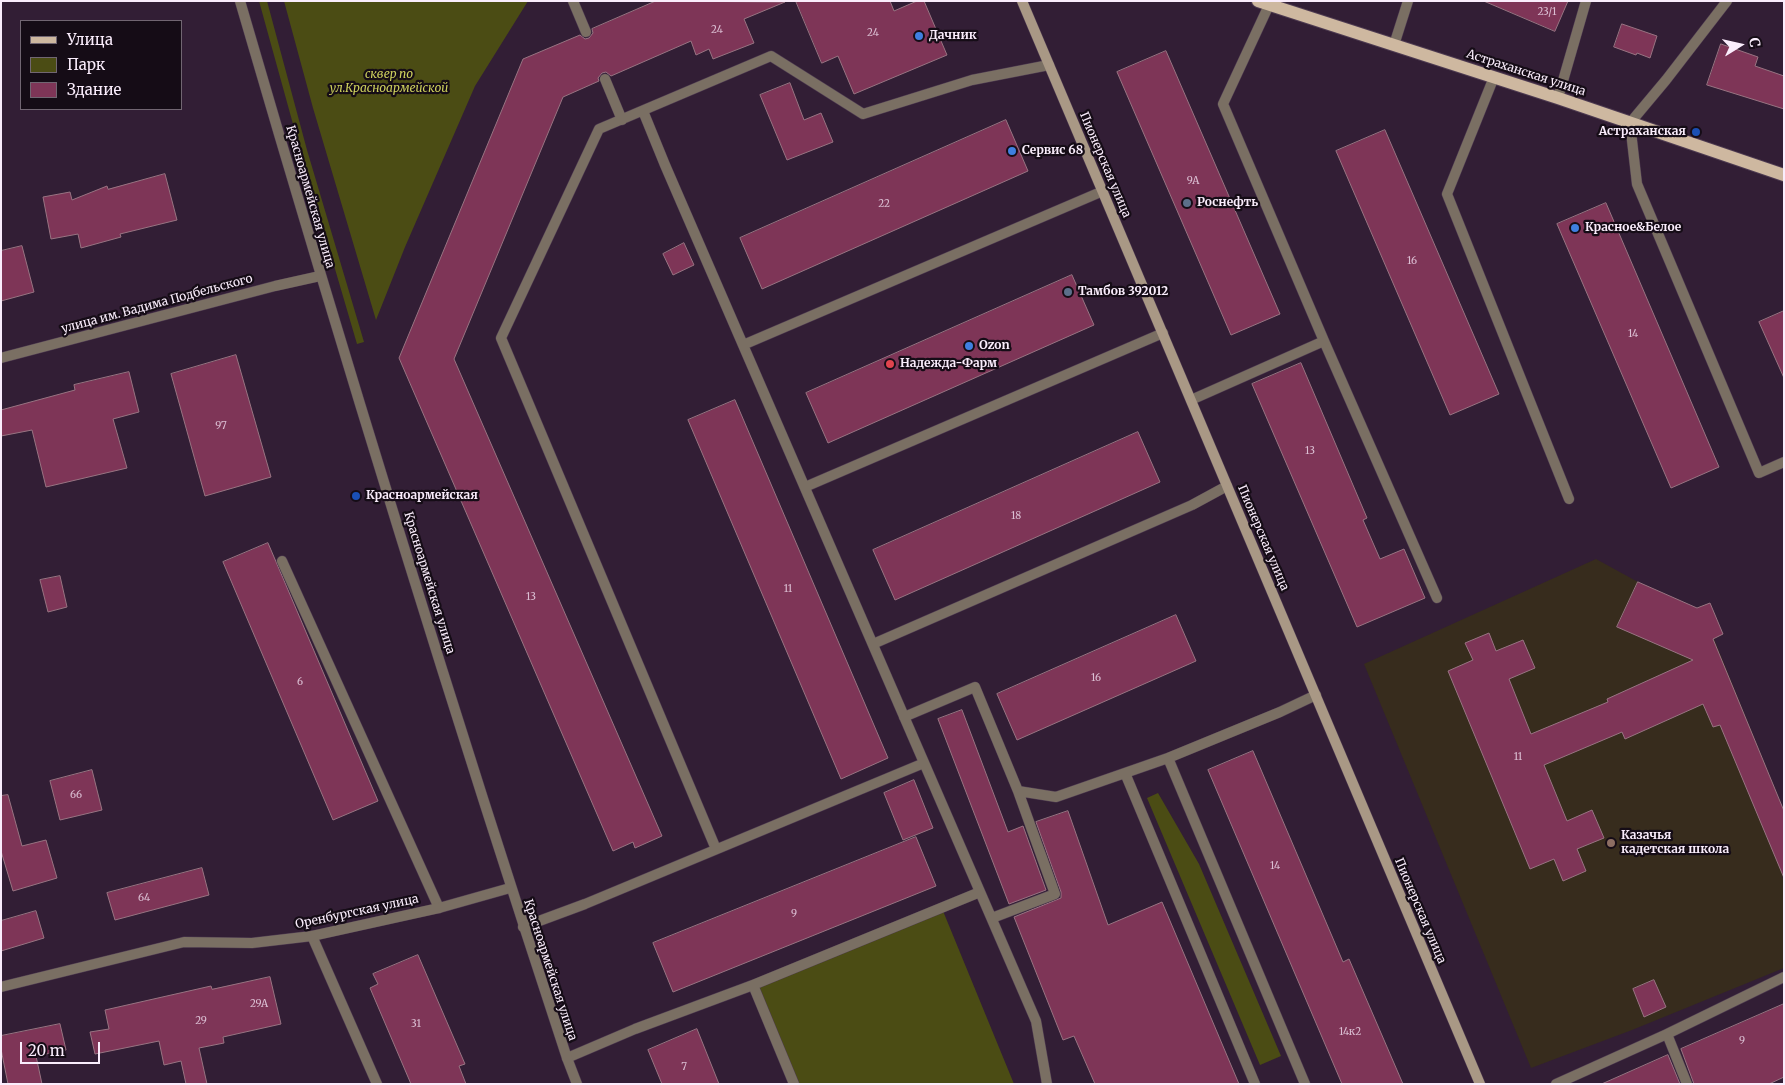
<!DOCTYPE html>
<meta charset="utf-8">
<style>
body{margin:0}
#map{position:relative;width:1785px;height:1085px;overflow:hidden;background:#321e35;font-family:Merriweather,serif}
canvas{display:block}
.frame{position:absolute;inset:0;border:2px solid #faedfc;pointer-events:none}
.legend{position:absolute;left:20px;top:20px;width:162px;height:90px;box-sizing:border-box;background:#150c16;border:1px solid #716672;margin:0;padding:6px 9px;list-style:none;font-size:15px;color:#faedfc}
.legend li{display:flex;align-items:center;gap:10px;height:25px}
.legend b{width:25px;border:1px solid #716672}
.north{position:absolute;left:1715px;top:20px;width:50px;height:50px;-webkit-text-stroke:4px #150c16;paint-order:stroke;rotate:80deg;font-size:14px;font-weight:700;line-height:20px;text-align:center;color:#faedfc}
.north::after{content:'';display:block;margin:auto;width:18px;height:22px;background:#faedfc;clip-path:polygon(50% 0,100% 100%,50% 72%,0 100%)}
.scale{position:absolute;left:20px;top:1042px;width:80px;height:22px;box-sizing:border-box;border:2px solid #faedfc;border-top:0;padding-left:6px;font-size:15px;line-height:18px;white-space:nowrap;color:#faedfc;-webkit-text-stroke:4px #150c16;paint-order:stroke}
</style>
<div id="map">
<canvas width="1785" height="1085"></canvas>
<div class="frame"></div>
<ul class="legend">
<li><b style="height:6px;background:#ceb8a0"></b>Улица</li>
<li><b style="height:14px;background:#4b4c14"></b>Парк</li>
<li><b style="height:14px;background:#7e3557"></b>Здание</li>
</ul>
<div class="north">С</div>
<div class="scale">20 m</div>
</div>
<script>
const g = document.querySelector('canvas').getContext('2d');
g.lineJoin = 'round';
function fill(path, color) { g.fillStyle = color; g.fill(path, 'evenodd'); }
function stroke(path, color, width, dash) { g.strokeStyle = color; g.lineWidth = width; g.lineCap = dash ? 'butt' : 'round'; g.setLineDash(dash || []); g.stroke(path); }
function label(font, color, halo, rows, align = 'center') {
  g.font = font + ' Merriweather,serif'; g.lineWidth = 4.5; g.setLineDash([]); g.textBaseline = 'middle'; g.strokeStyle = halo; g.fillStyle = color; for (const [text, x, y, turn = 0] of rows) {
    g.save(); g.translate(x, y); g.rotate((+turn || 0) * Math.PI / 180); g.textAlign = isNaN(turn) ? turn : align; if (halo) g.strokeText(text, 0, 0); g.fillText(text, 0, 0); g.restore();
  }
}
const education = new Path2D(`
 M1596 559 1638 582 1696 608 1710 603 1723 634 1714 639 1784 811V876L1782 877 1784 880V968L1632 1030 1531 1068 1364 664Z`);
const green = new Path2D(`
 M259 1H267L307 150 364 342 357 344 301 153Z
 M284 1H528L475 86 405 247 376 320 313 108Z
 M1158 793 1199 864 1281 1056 1260 1065 1147 798Z
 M943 911 1014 1084H799L759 987Z`);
const building = new Path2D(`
 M656 1 785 2 744 19 754 43 713 59 709 49 696 55 691 41 611 76 606 72 602 73 598 78 599 81 563 97 454 359 662 836 635 848 633 842 613 851 399 358 523 59 580 35 585 39 589 38 593 33 592 29Z
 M796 1H890L894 11 917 1H924L947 55 854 94 838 56 822 63Z
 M1484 1H1568L1555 31Z
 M1622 24 1657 36 1650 58 1637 53 1636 55 1614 47Z
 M1721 44 1758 57 1755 66 1784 76V109L1707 85Z
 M1166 51 1280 314 1231 335 1117 72Z
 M790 83 804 120 821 113 833 142 787 160 760 95Z
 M1006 120 1028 171 762 289 740 238Z
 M1385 130 1499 394 1450 415 1336 151Z
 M165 174 177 220 120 234 121 237 81 248 78 234 51 239 43 197 70 192 72 200 107 186 108 189Z
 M1606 203 1719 467 1671 488 1557 224Z
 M684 243 694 265 673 275 663 254Z
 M22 246 34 292 1 301V251Z
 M1072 275 1094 325 828 443 806 393Z
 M1784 311V378L1759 322Z
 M236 355 271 477 205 496 171 374Z
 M1301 363 1367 518 1363 520 1380 559 1404 549 1425 598 1357 627 1252 384Z
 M129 372 139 412 113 419 127 468 46 487 32 430 1 436V410L75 390 74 385Z
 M735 400 888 758 841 779 688 420Z
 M1138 432 1160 482 895 600 873 550Z
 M268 543 378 801 333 820 223 562Z
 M60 576 67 607 48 612 40 580Z
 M1638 582 1697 608 1710 603 1723 634 1713 639 1784 811V878L1720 725 1713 727 1703 704 1625 739 1622 732 1544 765 1567 821 1592 810 1604 838 1577 849 1586 871 1563 881 1554 859 1530 869 1448 671 1473 660 1465 643 1489 633 1496 651 1523 640 1535 668 1509 679 1531 734 1608 702 1607 699 1693 660 1617 627Z
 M1176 615 1196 661 1017 740 997 694Z
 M962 710 1008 832 1023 826 1046 890 1009 904 938 719Z
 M1253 751 1343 962 1349 959 1403 1084H1342L1208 770Z
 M92 770 102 810 60 820 50 781Z
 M914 780 933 828 903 840 884 793Z
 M8 795 22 846 46 840 57 878 13 891 1 851V796Z
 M1068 811 1108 925 1162 902 1239 1084H1095L1074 1036 1063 1040 1014 917 1061 898V892L1036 822Z
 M916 837 936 886 673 992 653 943Z
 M202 868 209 895 115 920 107 893Z
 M36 911 44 938 1 951V921Z
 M418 955 465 1064 459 1066 466 1084H411L370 988 378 984 373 974Z
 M270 977 281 1024 223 1037 224 1043 199 1048 207 1084H186L181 1061 164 1065 159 1041 95 1054 90 1032 109 1029 105 1010 211 986 212 989Z
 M1654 980 1666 1007 1644 1017 1633 989Z
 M1784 1004V1077L1769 1084H1694L1681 1049Z
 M60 1024 66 1050 36 1056 42 1084H8L1 1049V1036Z
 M697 1029 719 1084H662L648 1050Z
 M1668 1055 1680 1084H1602Z`);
const service = new Path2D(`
 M573 1 586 32
 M1727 1 1666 80 1630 123 1637 184 1759 473 1784 462
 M1394 45 1408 1
 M1494 77 1447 194 1569 499
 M605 79 622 120
 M1558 98 1586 1
 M643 111 665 165 1036 1021 1047 1084
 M1324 341 1437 598
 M743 345 1103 191
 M1191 400 1324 341 1223 104 1269 5
 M805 487 1163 333
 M282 561 439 908
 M873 644 1192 505 1227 486
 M904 717 975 687 1018 791 1056 797 1168 758
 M1125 773 1255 1084
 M716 849 501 338 599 129 771 56 863 114 972 80 1049 65
 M992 918 1055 894 1018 791
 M523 927 585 904 924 763
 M312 936 377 1084
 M753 985 980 892
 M1667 1034 1687 1084
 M567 1058 635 1029 753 985 794 1084
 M1305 1084 1168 758 1280 712 1316 695
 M1556 1084 1667 1034 1784 977`);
const minor = new Path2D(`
 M1 358 275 286 320 276
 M1 987 184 942 252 943 312 936 439 908 510 888`);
const tertiary = new Path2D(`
 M240 1C343 355 452 708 567 1058L577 1084`);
const secondary = new Path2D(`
 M1022 1 1480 1084`);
const primary = new Path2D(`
 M1258 1 1558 98 1784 175`);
const markers = [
 [919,36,5,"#3f7fe0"],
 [1696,132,5,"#1a4fb4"],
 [1012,151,5,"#3f7fe0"],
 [1187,203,5,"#5c6f8a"],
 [1575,228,5,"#3f7fe0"],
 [1068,292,5,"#5c6f8a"],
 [969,346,5,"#3f7fe0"],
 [890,364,5,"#e0444e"],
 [356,496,5,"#1a4fb4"],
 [1611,843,5,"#8d6e63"]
];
const numberNames = [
 ["23/1",1547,12],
 ["24",717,30],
 ["24",873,33],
 ["9А",1193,181],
 ["22",884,204],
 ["16",1412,261],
 ["14",1633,334],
 ["97",221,426],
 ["13",1310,451],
 ["18",1016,516],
 ["11",788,589],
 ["13",531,597],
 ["16",1096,678],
 ["6",300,682],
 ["11",1518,757],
 ["66",76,795],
 ["14",1275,866],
 ["64",144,898],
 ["9",794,914],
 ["29А",259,1004],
 ["29",201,1021],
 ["31",416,1024],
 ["14к2",1350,1032],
 ["9",1742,1041],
 ["7",684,1067]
];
const poiNames = [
 ["Дачник",929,36],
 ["Астраханская",1686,132,"right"],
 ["Сервис 68",1022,151],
 ["Роснефть",1197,203],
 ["Красное&Белое",1585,228],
 ["Тамбов 392012",1078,292],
 ["Ozon",979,346],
 ["Надежда-Фарм",900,364],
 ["Красноармейская",366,496],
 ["Казачья",1621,836],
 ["кадетская школа",1621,850]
];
const streetNames = [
 ["Астраханская улица",1526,73,18],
 ["Пионерская улица",1105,165,67],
 ["Красноармейская улица",310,197,74],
 ["улица им. Вадима Подбельского",157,304,-15],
 ["Пионерская улица",1263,538,67],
 ["Красноармейская улица",429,583,73],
 ["Пионерская улица",1420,911,67],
 ["Оренбургская улица",357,912,-12],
 ["Красноармейская улица",550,970,72]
];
const parkNames = [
 ["сквер по",389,75],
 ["ул.Красноармейской",389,89]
];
fill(education, '#372c1d');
fill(green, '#4b4c14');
fill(building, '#7e3557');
stroke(building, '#987482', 1);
stroke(service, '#4e3b51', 11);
stroke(minor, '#4e3b51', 11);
stroke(tertiary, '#4e3b51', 11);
stroke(secondary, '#4e3b51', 11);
stroke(primary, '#4e3b51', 14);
stroke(service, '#7a6f63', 10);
stroke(minor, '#7a6f63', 10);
stroke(tertiary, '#7a6f63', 10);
stroke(secondary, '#a99885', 10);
stroke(primary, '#ceb8a0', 12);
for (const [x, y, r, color] of markers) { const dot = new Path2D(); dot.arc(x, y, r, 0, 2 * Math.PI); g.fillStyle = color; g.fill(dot); stroke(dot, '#150c16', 2); }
label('10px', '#dbbfd3', null, numberNames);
label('bold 12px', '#faedfc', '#150c16', poiNames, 'left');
label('12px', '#faedfc', '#150c16', streetNames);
label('italic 12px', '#cdd05d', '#150c16', parkNames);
</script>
